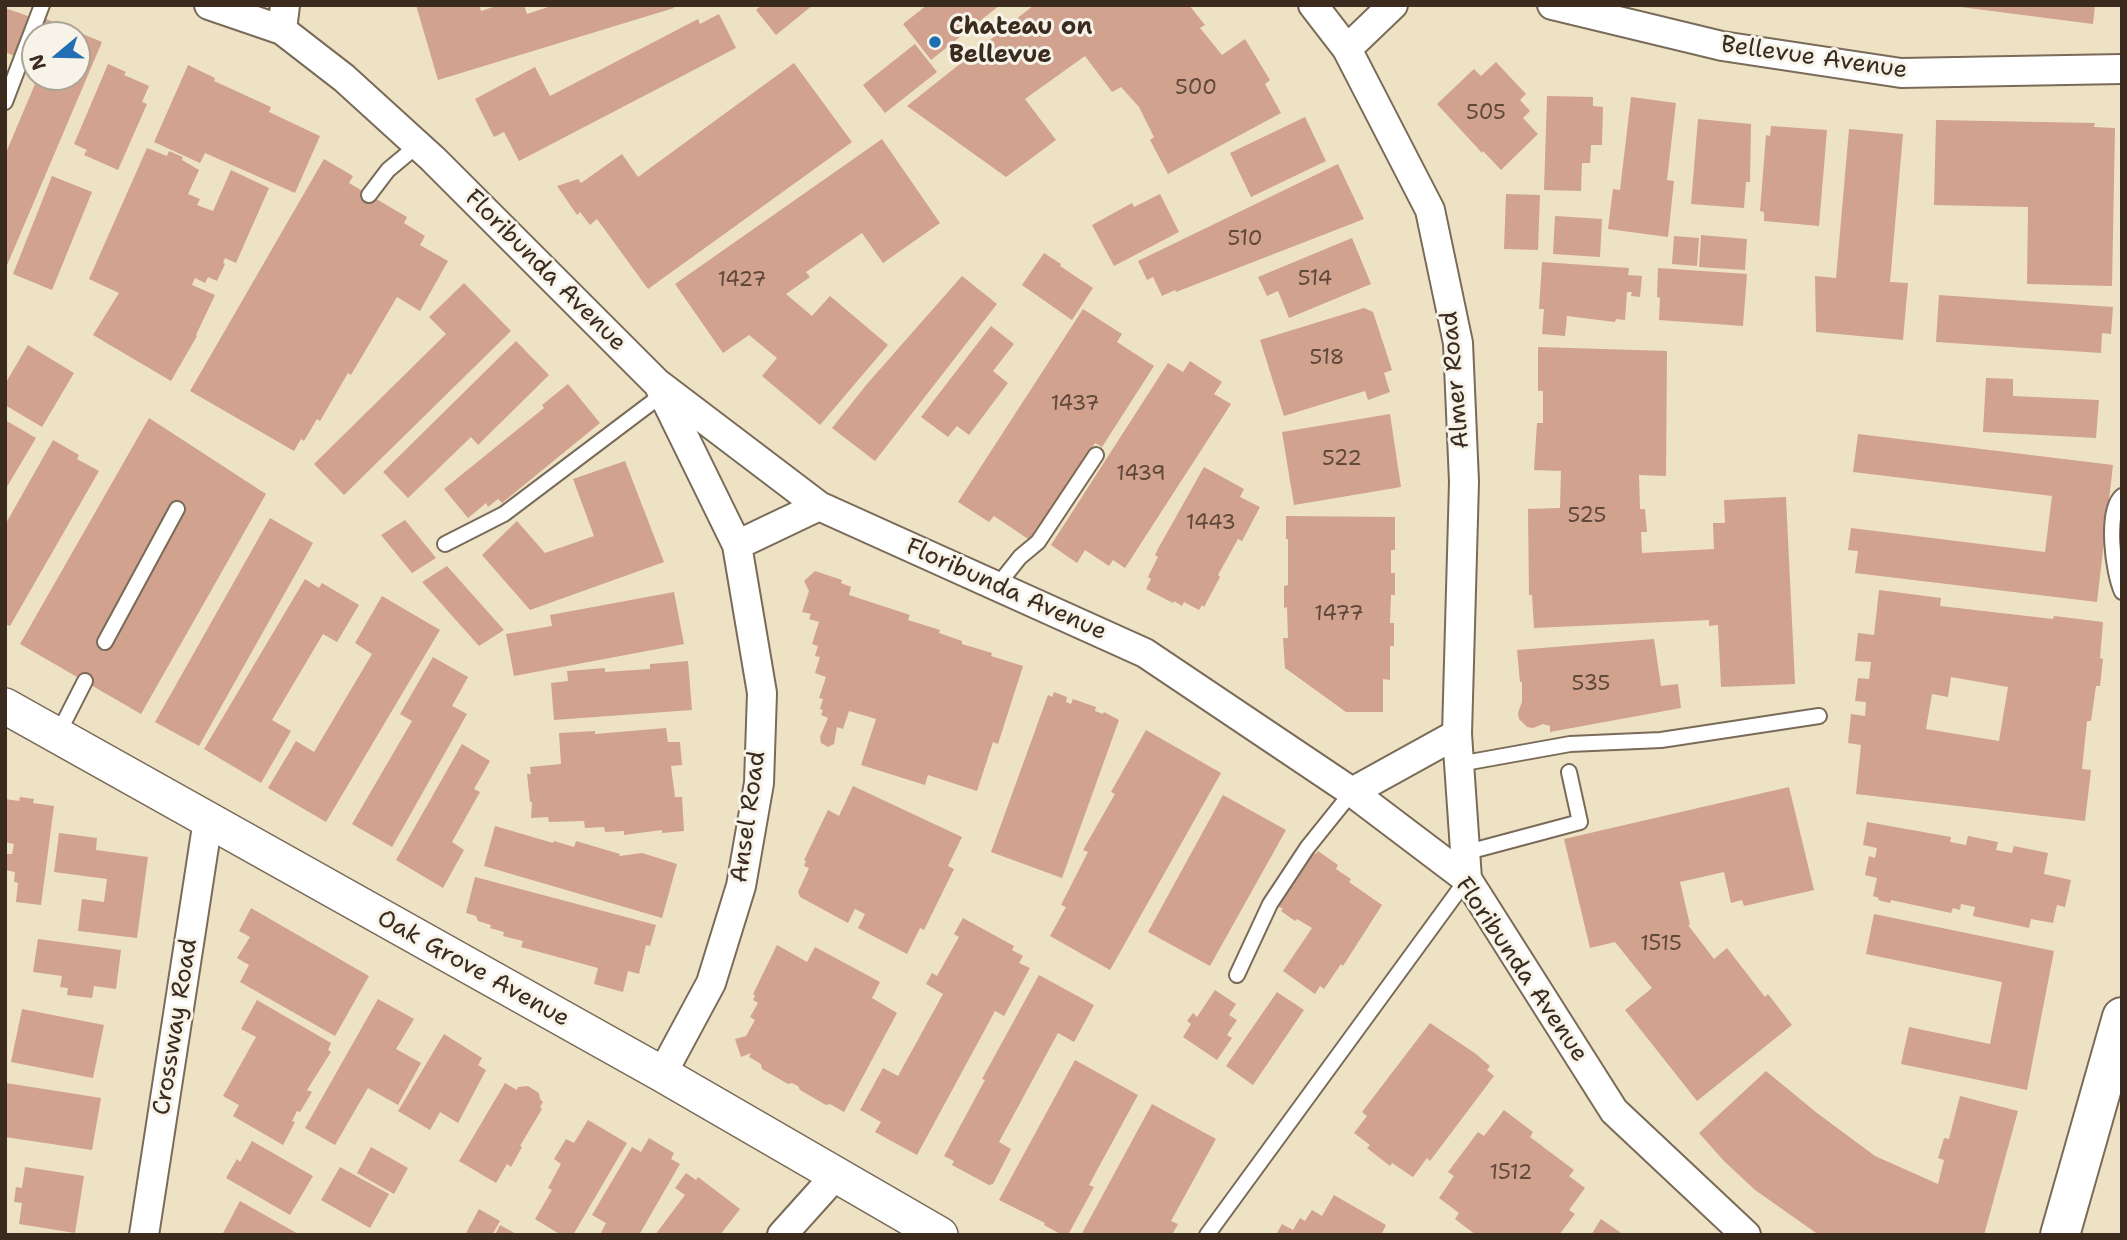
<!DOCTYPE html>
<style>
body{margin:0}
#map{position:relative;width:2127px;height:1240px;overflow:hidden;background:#eee2c4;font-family:"Shantell Sans",sans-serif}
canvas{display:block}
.frame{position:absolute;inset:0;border:7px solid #3b2a1e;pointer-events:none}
.north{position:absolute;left:21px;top:21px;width:70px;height:70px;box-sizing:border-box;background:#f7f3e8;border:2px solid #aca397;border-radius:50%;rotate:251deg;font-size:19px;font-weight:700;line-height:28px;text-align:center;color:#3b2a1e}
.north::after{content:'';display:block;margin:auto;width:24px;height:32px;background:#1f6fb2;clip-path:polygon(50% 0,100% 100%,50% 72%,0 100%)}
</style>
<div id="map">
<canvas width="2127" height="1240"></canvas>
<div class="frame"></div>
<div class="north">N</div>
</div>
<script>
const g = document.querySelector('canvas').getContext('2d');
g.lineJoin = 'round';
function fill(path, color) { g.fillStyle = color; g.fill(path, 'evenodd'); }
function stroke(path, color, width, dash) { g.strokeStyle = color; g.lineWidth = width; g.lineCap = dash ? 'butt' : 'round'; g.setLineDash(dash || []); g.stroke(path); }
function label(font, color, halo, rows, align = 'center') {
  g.font = font + ' "Shantell Sans",sans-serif'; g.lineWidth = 6; g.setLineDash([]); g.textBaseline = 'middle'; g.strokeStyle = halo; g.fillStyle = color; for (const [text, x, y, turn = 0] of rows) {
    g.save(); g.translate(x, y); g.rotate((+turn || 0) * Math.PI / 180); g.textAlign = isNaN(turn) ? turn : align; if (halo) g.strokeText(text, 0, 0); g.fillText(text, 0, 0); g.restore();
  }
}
const building = new Path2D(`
 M416 5H479L481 11 499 5H524L527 14 554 5H673L674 8 438 80Z
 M762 5H813L776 35 756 10Z
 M927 5H1000L931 60 903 24Z
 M1034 5H1189L1205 25 1200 28 1222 55 1245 39 1270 80 1265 84 1281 113 1168 174 1150 140 1154 137 1139 107 1121 87 1112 92 1085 56 1025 99 1056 140 1006 177 907 106Z
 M1945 5H2095L2093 24Z
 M5 8 28 16 14 56 5 52Z
 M719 14 736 48 519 161 504 132 494 137 475 99 535 67 550 96 698 19 700 24Z
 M44 18 102 42 5 270V155L38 77H77V35H37Z
 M915 44 937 72 885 113 863 85Z
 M1496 62 1526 94 1520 100 1530 111 1523 118 1538 134 1501 170 1483 151 1482 153 1437 104 1474 69 1481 76Z
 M794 63 852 142 648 289 597 219 590 225 580 212 577 215 557 186 578 179 581 183 622 154 638 177Z
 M108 64 126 72 124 75 149 86 142 102 147 104 118 170 84 155 87 150 74 144Z
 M188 65 215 78 214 81 271 107 269 112 320 136 295 193 205 153 200 163 154 142Z
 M1547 96 1593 97V106L1603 107 1602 145H1591L1590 163H1582L1581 191 1544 190Z
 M1631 97 1676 103 1667 180 1674 181 1668 237 1608 229 1613 189 1620 190Z
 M1305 117 1326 161 1251 197 1230 153Z
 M1698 119 1751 124 1750 182H1746L1744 208 1691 204Z
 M1936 120 2095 123 2094 127 2115 128 2112 286 2027 284 2028 207 1934 205Z
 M1771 126 1827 130 1819 226 1764 221V212L1760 211 1766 135 1770 136Z
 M1849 129 1903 134 1890 282 1908 283 1903 340 1816 332 1815 276 1836 278Z
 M882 139 940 223 883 263 862 233 806 272 810 277 786 294 812 316 830 296 888 345 820 425 762 376 777 358 749 335 723 353 675 284Z
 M147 148 167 156 169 151 183 157 182 160 199 170 188 194 200 199 197 205 213 211 231 170 269 188 236 263 225 258 223 263 225 264 217 281 208 277 205 283 195 278 192 285 215 295 196 335 197 336 171 381 93 335 119 293 89 279Z
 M324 159 353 176 349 183 407 217 404 223 425 236 420 245 448 261 420 311 397 297 351 375 348 373 320 421 317 419 304 441 301 439 294 451 190 391Z
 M1338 164 1364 219 1176 292 1175 290 1162 296 1153 277 1147 280 1138 261Z
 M52 176 92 192 52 290 13 274Z
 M1160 194 1179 232 1114 266 1092 225 1132 203 1134 207Z
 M1506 194 1540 195 1538 250 1504 249Z
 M1555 216 1602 219 1600 257 1553 254Z
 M1701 235 1747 239 1745 270 1699 267Z
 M1674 236 1699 238 1697 266 1672 264Z
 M1352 238 1371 284 1289 318 1278 291 1267 296 1258 277Z
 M1044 253 1061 264 1060 266 1093 288 1072 320 1022 285Z
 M1542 262 1629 268 1628 275 1642 276 1640 297 1631 296 1632 292H1627L1625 320 1616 319 1615 322 1567 316 1565 336 1542 334 1544 309H1539Z
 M1658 268 1747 274 1743 326 1659 320 1660 298 1657 297Z
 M962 276 997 304 875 461 832 428 867 384Z
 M464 283 511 331 344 495 314 464 446 334 429 317Z
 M1939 295 2113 307 2111 334 2102 333 2101 353 1936 342Z
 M1364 308 1373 312 1392 370 1384 373 1390 392 1368 400 1365 391 1284 416 1260 340Z
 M1083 309 1122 334 1117 342 1154 366 1102 447 1095 443 1031 541 994 516 989 522 958 502Z
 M991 326 1014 344 993 371 1008 383 969 435 957 426 948 437 921 417Z
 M516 341 549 375 478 445 471 437 408 498 383 472Z
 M28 345 74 373 42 427 5 405V384Z
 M1538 347 1667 351 1666 476 1639 475 1640 509H1645L1647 532H1641L1642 553 1714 549 1713 523H1725L1724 500 1786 497 1795 684 1721 687 1718 625 1709 626V620L1534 628 1532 595H1529L1528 509 1560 508 1561 471 1534 470 1537 423H1543V391H1538Z
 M1190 361 1222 382 1214 394 1231 404 1125 568 1113 560 1109 566 1085 550 1077 563 1051 545 1168 363 1183 372Z
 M1986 378 2013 379V396L2099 400 2096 438 1983 432Z
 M568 384 600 423 502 503 498 499 488 507 486 503 468 518 444 489 544 408 542 405Z
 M1390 414 1401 487 1294 505 1282 432Z
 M149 418 266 494 141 714 20 644Z
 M5 420 36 438 5 490Z
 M1858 434 2113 465 2097 602 1855 573 1858 551 1848 550 1851 528 2045 552 2052 496 1853 472Z
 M53 440 79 455 77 459 99 471 10 626 5 624V525Z
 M625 461 664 562 530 610 482 555 517 521 545 553 594 536 573 479Z
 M1204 467 1244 489 1240 497 1260 507 1242 541 1238 539 1218 575 1220 577 1204 607 1202 605 1199 610 1184 602 1182 606 1174 601 1173 603 1146 589 1151 579 1148 577 1158 557 1155 555 1159 547Z
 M1286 516 1395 517V550H1391V573H1395V595H1391L1390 623H1394V646H1390V680L1383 679V712H1346L1285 668 1283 638H1288L1287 607 1284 608V586L1288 585V539H1286Z
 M270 518 313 543 199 746 155 722Z
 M405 520 436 558 412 573 381 535Z
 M447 566 504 630 479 646 422 582Z
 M815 571 842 580 841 583 851 587 849 595 910 615 908 620 940 630 939 633 962 641V644L992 653 991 656 1023 666 998 744 993 742 977 791 928 775 925 785 861 765 876 719 849 711 843 729 837 727 834 744 828 747 821 743 820 737 828 718 821 715 823 710 820 709 823 699 819 698 826 677 815 673 820 657 815 656 818 646 812 644 819 622 809 619 811 614 802 612 809 591 804 581Z
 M305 579 319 588 322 583 359 605 337 642 323 634 272 720 291 731 261 783 204 749Z
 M1879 590 1941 598 1940 606 2053 619 2054 616 2103 622 2100 658 2103 659 2100 686H2096L2091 721H2087L2082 769 2091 770 2085 821 1856 794 1861 745 1848 743 1851 714 1865 716 1866 702 1855 701 1858 678 1869 679 1871 662 1855 661 1858 633 1874 635ZM1951 677 2008 687 1999 741 1926 729 1932 694 1948 697Z
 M674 592 684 644 514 676 506 634 552 626 550 615Z
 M382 596 440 630 326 822 268 788 296 741 314 752 372 654 355 643Z
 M1654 639 1661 686 1678 684 1681 708 1550 732V726L1543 724 1533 728 1527 727 1519 719 1518 713 1522 702V682H1520L1517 650Z
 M433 657 468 677 452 706 467 714 392 847 352 824 412 721 400 714Z
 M688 661 692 710 554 720 551 683 568 681 567 671 605 668V672L650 669V664Z
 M1054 692 1067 697 1066 702 1071 704 1073 699 1096 707 1095 711 1103 714 1104 712 1119 720 1062 878 991 852 1048 695 1052 697Z
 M666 728 668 742H680L682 765 671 766 675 797H682L684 831 662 833V830L624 835V831L605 832 604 827 585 828 584 821 549 822 548 817 531 818 532 802H530L527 774H531L530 767 561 764 559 733 595 731V734Z
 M1146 730 1221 773 1110 970 1050 936 1066 907 1061 905 1088 852 1083 850 1115 794 1111 792Z
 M462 744 490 761 474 789 480 792 452 842 464 850 443 888 396 860Z
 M853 786 962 837 948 866 954 869 924 930 920 928 907 954 858 928 865 914 855 909 848 923 800 897 798 892 809 868 804 866 806 861 804 860 828 810 839 816Z
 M1789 787 1814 890 1744 906 1742 900 1731 903 1724 872 1680 882 1690 925H1688L1714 959 1727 948 1765 997 1768 994 1792 1025 1697 1101 1625 1010 1652 988 1615 942 1590 948 1564 839Z
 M1223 795 1286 830 1210 966 1148 932Z
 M20 797 34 799 33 803 54 806 41 905 16 902 18 883 14 882 15 872 5 870V857L7 854H12L14 844 5 842V799L19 801Z
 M1867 822 1951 837 1950 842 1966 845 1968 836 1998 842 1996 850 2012 853 2014 846 2048 853 2044 874 2071 880 2065 907 2057 905 2053 923 2031 919 2029 928 1973 916 1975 907 1961 904 1960 910 1953 908 1951 913 1891 900 1890 903 1878 900 1879 898 1873 896 1877 878 1865 875 1869 856 1875 858 1877 848 1863 845Z
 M495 826 553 843 554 841 574 847 576 841 620 854 619 856 642 853 677 864 662 918 484 866Z
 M59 833 97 838 96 850 148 857 137 938 78 931 82 899 104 902 107 879 54 872Z
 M1311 851 1316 854 1318 851 1338 865 1336 869 1351 879 1349 882 1382 905 1343 966 1341 964 1324 989 1320 986 1315 994 1283 971 1312 928 1297 919 1295 921 1281 911 1283 909 1275 904Z
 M475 877 656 925 650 946 646 945 639 974 628 971 623 992 594 984 598 968 521 947 523 941 503 936 504 932 490 928 491 925 478 921 476 916 466 913Z
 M251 908 369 976 335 1036 240 982 249 965 237 958 250 937 239 931Z
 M1874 914 2054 951 2027 1090 1901 1064 1909 1027 1990 1044 2002 982 1866 954Z
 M963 918 1014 946 1012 950 1023 956 1019 963 1030 968 1004 1016 995 1011 917 1155 875 1132 881 1122 860 1110 883 1068 898 1076 943 994 926 984 932 973 937 976 959 937 954 934Z
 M38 939 121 950 116 989 94 986 92 998 67 995 68 988 60 987 62 976 33 972Z
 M777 945 807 962 815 947 880 982 872 998 897 1013 844 1112 830 1104 826 1105 800 1090 798 1086 792 1083 788 1084 762 1069 761 1064 749 1057 751 1053 741 1057 735 1039 746 1036 755 1020 750 1017 758 1003 753 1000 755 996 753 994Z
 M1039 975 1094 1005 1074 1042 1058 1033 999 1142 1011 1149 993 1184 989 1185 952 1165 954 1161 944 1156 985 1080 982 1079Z
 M1215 990 1236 1004 1229 1015 1237 1020 1227 1035 1232 1038 1217 1060 1183 1037 1191 1024 1187 1021 1193 1013 1197 1017Z
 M1277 992 1304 1010 1253 1085 1226 1066Z
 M378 999 414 1019 396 1049 421 1063 398 1105 368 1088 335 1145 305 1128Z
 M257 1000 331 1043 328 1050 331 1052 307 1090 312 1092 300 1112 297 1111 292 1121 295 1122 283 1145 233 1116 239 1105 223 1096 256 1037 241 1029Z
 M22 1009 104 1025 93 1078 11 1062Z
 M1430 1023 1476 1054 1490 1066 1487 1070 1494 1076 1430 1161 1427 1158 1413 1177 1392 1163 1390 1166 1367 1148 1370 1145 1354 1133 1367 1116 1362 1112Z
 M444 1034 482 1058 478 1065 486 1070 458 1123 440 1112 430 1130 398 1111Z
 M1075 1060 1138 1095 1089 1185 1094 1187 1068 1235H1062L1044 1225 1045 1223 999 1200Z
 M1766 1071 1817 1113 1875 1156 1938 1184 1944 1160 1938 1158 1944 1138 1949 1139 1960 1096 2018 1111 1984 1235H1819L1755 1190 1724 1161 1699 1133Z
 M6 1083 101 1098 92 1150 5 1137Z
 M505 1083 517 1090 518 1087 528 1086 539 1093 540 1099 543 1102 540 1107 542 1109 520 1146 522 1147 511 1167 507 1164 496 1183 459 1161Z
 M1152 1104 1216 1139 1171 1221 1178 1224 1172 1235H1081Z
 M1504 1110 1533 1132 1530 1137 1574 1170 1569 1176 1585 1188 1569 1210 1575 1214 1559 1235H1476L1455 1219 1459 1213 1439 1198 1454 1176 1448 1172 1478 1132 1484 1136Z
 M588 1120 627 1143 573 1235H561L535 1219 552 1190 548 1188 561 1164 554 1159 566 1139 574 1143Z
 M649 1138 674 1153 671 1159 680 1164 639 1235H600L606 1223 592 1215 632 1147 641 1152Z
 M252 1141 313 1176 290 1215 226 1178 237 1159 240 1162Z
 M371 1147 408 1168 394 1194 357 1173Z
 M25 1167 84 1176 75 1233 19 1224 22 1203 14 1202 16 1187 22 1188Z
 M340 1167 389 1194 370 1228 321 1200Z
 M686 1173 696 1180 698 1177 740 1209 720 1235H655L685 1195 675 1188Z
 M1334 1195 1386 1225 1381 1235H1276L1282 1224 1293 1230 1300 1218 1305 1221 1312 1210 1322 1216Z
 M240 1201 300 1235H222Z
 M479 1209 500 1221 492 1235H465Z
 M1601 1219 1624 1235H1591Z
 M500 1225 518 1235H495Z`);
const service = new Path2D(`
 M5 102 42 5
 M369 195 388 170 418 145
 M2122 496C2105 511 2113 573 2122 592
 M445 544 504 514 663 394
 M997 586 1020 557 1038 542 1096 455
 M105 642 177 509
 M58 734 85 681
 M1459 764 1570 744 1661 740 1819 716
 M1464 853 1580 822 1569 772
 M1237 975 1270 904 1307 848 1352 792
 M1207 1235 1467 879`);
const minor = new Path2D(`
 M209 5 282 30 344 78 433 159 657 383 819 506 1145 653 1352 792 1467 879 1614 1111 1746 1235
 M1313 5 1347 49 1430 210 1458 343 1464 482 1457 734 1467 879
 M1552 5 1722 46 1901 73 2122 69
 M282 30 285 5
 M1347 49 1393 5
 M660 388 737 545 762 693 759 783 741 886 711 983 662 1074
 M737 545 819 506
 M1352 792 1457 734
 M144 1235 208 820
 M782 1235 835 1176`);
const tertiary = new Path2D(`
 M5 706 662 1074 940 1235`);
const primary = new Path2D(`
 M2060 1235 2122 1017`);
const markers = [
 [935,42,7,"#1f6fb2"]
];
const numberNames = [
 ["500",1196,89],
 ["505",1486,114],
 ["510",1245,240],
 ["514",1315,280],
 ["1427",742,281],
 ["518",1327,359],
 ["1437",1075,405],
 ["522",1342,460],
 ["1439",1141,475],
 ["525",1587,517],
 ["1443",1211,524],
 ["1477",1339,615],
 ["535",1591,685],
 ["1515",1661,945],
 ["1512",1511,1174]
];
const poiNames = [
 ["Chateau on",949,28],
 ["Bellevue",949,56]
];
const streetNames = [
 ["Bellevue Avenue",1814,58,8],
 ["Floribunda Avenue",545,271,45],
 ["Almer Road",1456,380,-95],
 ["Floribunda Avenue",1006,590,24],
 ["Ansel Road",749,817,-82],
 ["Oak Grove Avenue",473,969,29],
 ["Floribunda Avenue",1521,970,56],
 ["Crossway Road",176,1027,-81]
];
fill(building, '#d1a28d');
stroke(service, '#7a6a58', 18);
stroke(minor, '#7a6a58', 32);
stroke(tertiary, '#7a6a58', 38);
stroke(primary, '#7a6a58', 42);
stroke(service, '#fff', 14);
stroke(minor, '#fff', 28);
stroke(tertiary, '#fff', 35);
stroke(primary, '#fff', 38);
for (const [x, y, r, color] of markers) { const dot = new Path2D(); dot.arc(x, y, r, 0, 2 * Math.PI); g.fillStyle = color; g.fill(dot); stroke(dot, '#f7f3e8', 2.5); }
label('21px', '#60483a', null, numberNames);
label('bold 24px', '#3b2a1e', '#f7f3e8', poiNames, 'left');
label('24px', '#3b2a1e', '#f7f3e8', streetNames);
</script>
